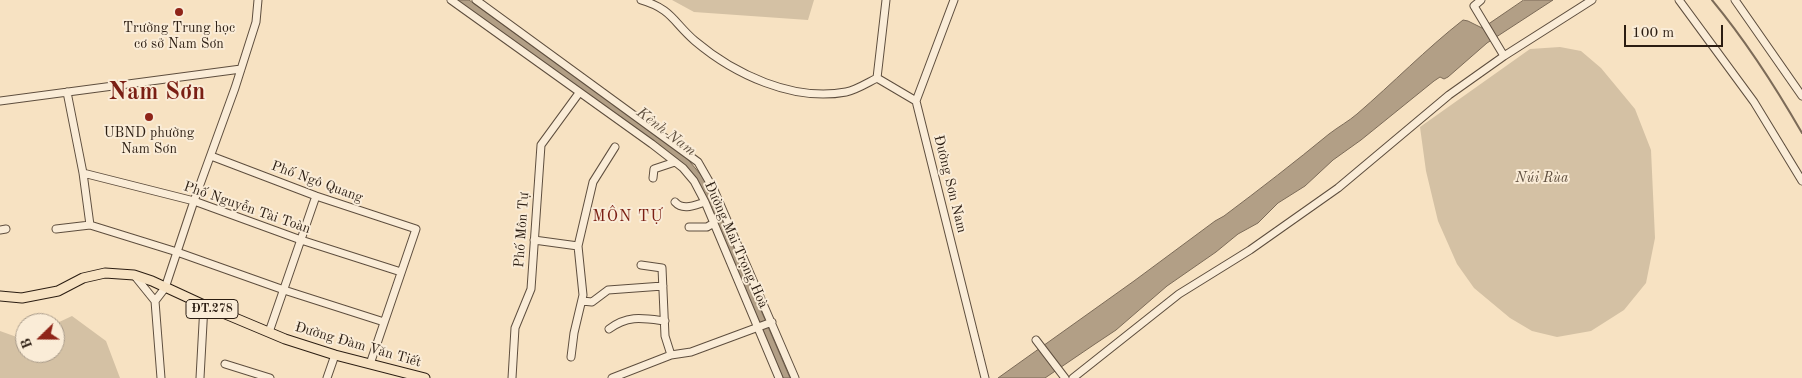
<!DOCTYPE html>
<meta charset="utf-8">
<style>
body{margin:0}
#map{position:relative;width:1802px;height:378px;overflow:hidden;background:#f7e2c2;font-family:"Old Standard TT",serif}
canvas{display:block}
.north{position:absolute;left:15px;top:313px;width:50px;height:50px;box-sizing:border-box;background:#faecd7;border:1px solid #a79988;border-radius:50%;rotate:248deg;font-size:14px;font-weight:700;line-height:20px;text-align:center;color:#2b1d12}
.north::after{content:'';display:block;margin:auto;width:18px;height:22px;background:#8f2418;clip-path:polygon(50% 0,100% 100%,50% 72%,0 100%)}
.scale{position:absolute;left:1624px;top:25px;width:99px;height:22px;box-sizing:border-box;border:2px solid #2b1d12;border-top:0;padding-left:6px;font-size:15px;line-height:18px;white-space:nowrap;color:#2b1d12;-webkit-text-stroke:4px #faecd7;paint-order:stroke}
</style>
<div id="map">
<canvas width="1802" height="378"></canvas>
<div class="north">B</div>
<div class="scale">100 m</div>
</div>
<script>
const g = document.querySelector('canvas').getContext('2d');
g.lineJoin = 'round';
function fill(path, color) { g.fillStyle = color; g.fill(path, 'evenodd'); }
function stroke(path, color, width, dash) { g.strokeStyle = color; g.lineWidth = width; g.lineCap = dash ? 'butt' : 'round'; g.setLineDash(dash || []); g.stroke(path); }
function label(font, color, halo, rows, align = 'center') {
  g.font = font + ' "Old Standard TT",serif'; g.lineWidth = 4; g.setLineDash([]); g.textBaseline = 'middle'; g.strokeStyle = halo; g.fillStyle = color; for (const [text, x, y, turn = 0] of rows) {
    g.save(); g.translate(x, y); g.rotate((+turn || 0) * Math.PI / 180); g.textAlign = isNaN(turn) ? turn : align; if (halo) g.strokeText(text, 0, 0); g.fillText(text, 0, 0); g.restore();
  }
}
const green = new Path2D(`
 M672 0H814L808 20 694 12Z
 M1560 47 1581 51 1601 68 1635 109 1651 150 1655 238 1646 283 1624 310 1591 331 1557 337 1532 331 1510 318 1474 288 1457 264 1438 221 1426 171 1420 127 1530 49Z
 M72 316 106 341 120 378H0V331L25 340V353H55V324Z`);
const water = new Path2D(`
 M457 0H469L686 157 705 180 790 378H783L707 199 697 181 686 166Z
 M1524 0H1553L1487 43 1448 77 1444 79 1440 77 1434 81 1361 140 1333 160 1305 186 1278 203 1258 223 1238 234 1216 252 1167 286 1116 330 1095 344 1045 378H998L1134 281 1215 221 1224 216C1260 189 1295 162 1329 134 1338 127 1349 121 1357 114 1393 83 1426 49 1463 20L1468 21 1482 28Z`);
const stream = new Path2D(`
 M1712 0C1746 41 1775 86 1802 133`);
const minor = new Path2D(`
 M451 0 652 144 683 168 694 181 705 202 779 378
 M476 0 698 162 714 190 795 378
 M641 0C672 9 673 22 695 41 734 74 793 102 846 92 856 90 867 83 877 78
 M954 0 916 101 985 378
 M1481 0 1474 6 1504 56
 M1679 0 1754 102 1802 181
 M1735 0 1802 96
 M877 78 886 0
 M877 78 916 101
 M67 92 83 173 90 225
 M0 101 241 69
 M211 156 316 196 416 229 370 364
 M83 173 194 201 301 240 401 272
 M653 178 654 169 675 162
 M675 202C683 211 695 205 705 202
 M689 227H707L714 223
 M56 229 90 225 177 252 284 290 384 322
 M0 230 6 229
 M534 240 578 246
 M641 265 662 268 665 336 671 355
 M134 275 155 301
 M582 301 592 302 608 290 663 286
 M609 329C628 315 642 318 665 321
 M269 332 316 196
 M1036 340 1065 378
 M571 357 574 333 583 295 578 246 593 182 615 147
 M225 364 270 378
 M161 378 155 301 165 288 194 201 235 88 256 22 258 0
 M200 378 204 305
 M327 378 335 355
 M512 378 515 328 531 289 541 145 579 93
 M612 378 671 355 691 352 772 322
 M1073 378 1179 294 1250 250 1338 188 1449 95 1504 56 1592 0`);
const major = new Path2D(`
 M0 296 22 298 58 291 83 278 105 273 134 275 152 281 204 305 285 339 335 355 425 378`);
const markers = [
 [179,12,5,"#8f2418"],
 [149,117,5,"#8f2418"]
];
const shields = [
 [212,309,52]
];
const shieldNames = [
 ["ĐT.278",212,309]
];
const poiNames = [
 ["Trường Trung học",179,28],
 ["cơ sở Nam Sơn",179,44],
 ["UBND phường",149,133],
 ["Nam Sơn",149,149]
];
const parkNames = [
 ["Núi Rùa",1542,178]
];
const streetNames = [
 ["Phố Ngô Quang",317,182,20],
 ["Đường Sơn Nam",950,184,76],
 ["Phố Nguyễn Tài Toàn",247,208,19],
 ["Phố Môn Tự",522,230,-86],
 ["Đường Mai Trọng Hoà",736,245,66],
 ["Đường Đàm Văn Tiết",358,345,16]
];
const waterNames = [
 ["Kênh Nam",666,132,37]
];
const quarterNames = [
 ["MÔN TỰ",628,217]
];
const townNames = [
 ["Nam Sơn",157,93]
];
fill(green, '#d4c1a4');
fill(water, '#b29f86');
stroke(water, '#7c6b58', 1);
stroke(stream, '#7c6b58', 2);
stroke(minor, '#5e4e3e', 9);
stroke(major, '#2b1d12', 11);
stroke(minor, '#faecd7', 7);
stroke(major, '#f7e2c2', 9);
for (const [x, y, r, color] of markers) { const dot = new Path2D(); dot.arc(x, y, r, 0, 2 * Math.PI); g.fillStyle = color; g.fill(dot); stroke(dot, '#faecd7', 2); }
for (const [x, y, w] of shields) { const box = new Path2D(); box.roundRect(x - w / 2, y - 9.5, w, 19, 4); g.fillStyle = '#faecd7'; g.fill(box); stroke(box, '#2b1d12', 1); }
label('bold 12px', '#2b1d12', null, shieldNames);
label('14px', '#2b1d12', '#faecd7', poiNames);
label('italic 14px', '#5e4e3e', '#faecd7', parkNames);
label('14px', '#2b1d12', '#faecd7', streetNames);
label('italic 15px', '#615140', '#faecd7', waterNames);
g.letterSpacing = '1px';
label('16px', '#7a1f14', '#faecd7', quarterNames);
g.letterSpacing = '0px';
label('bold 24px', '#7a1f14', '#faecd7', townNames);
</script>
